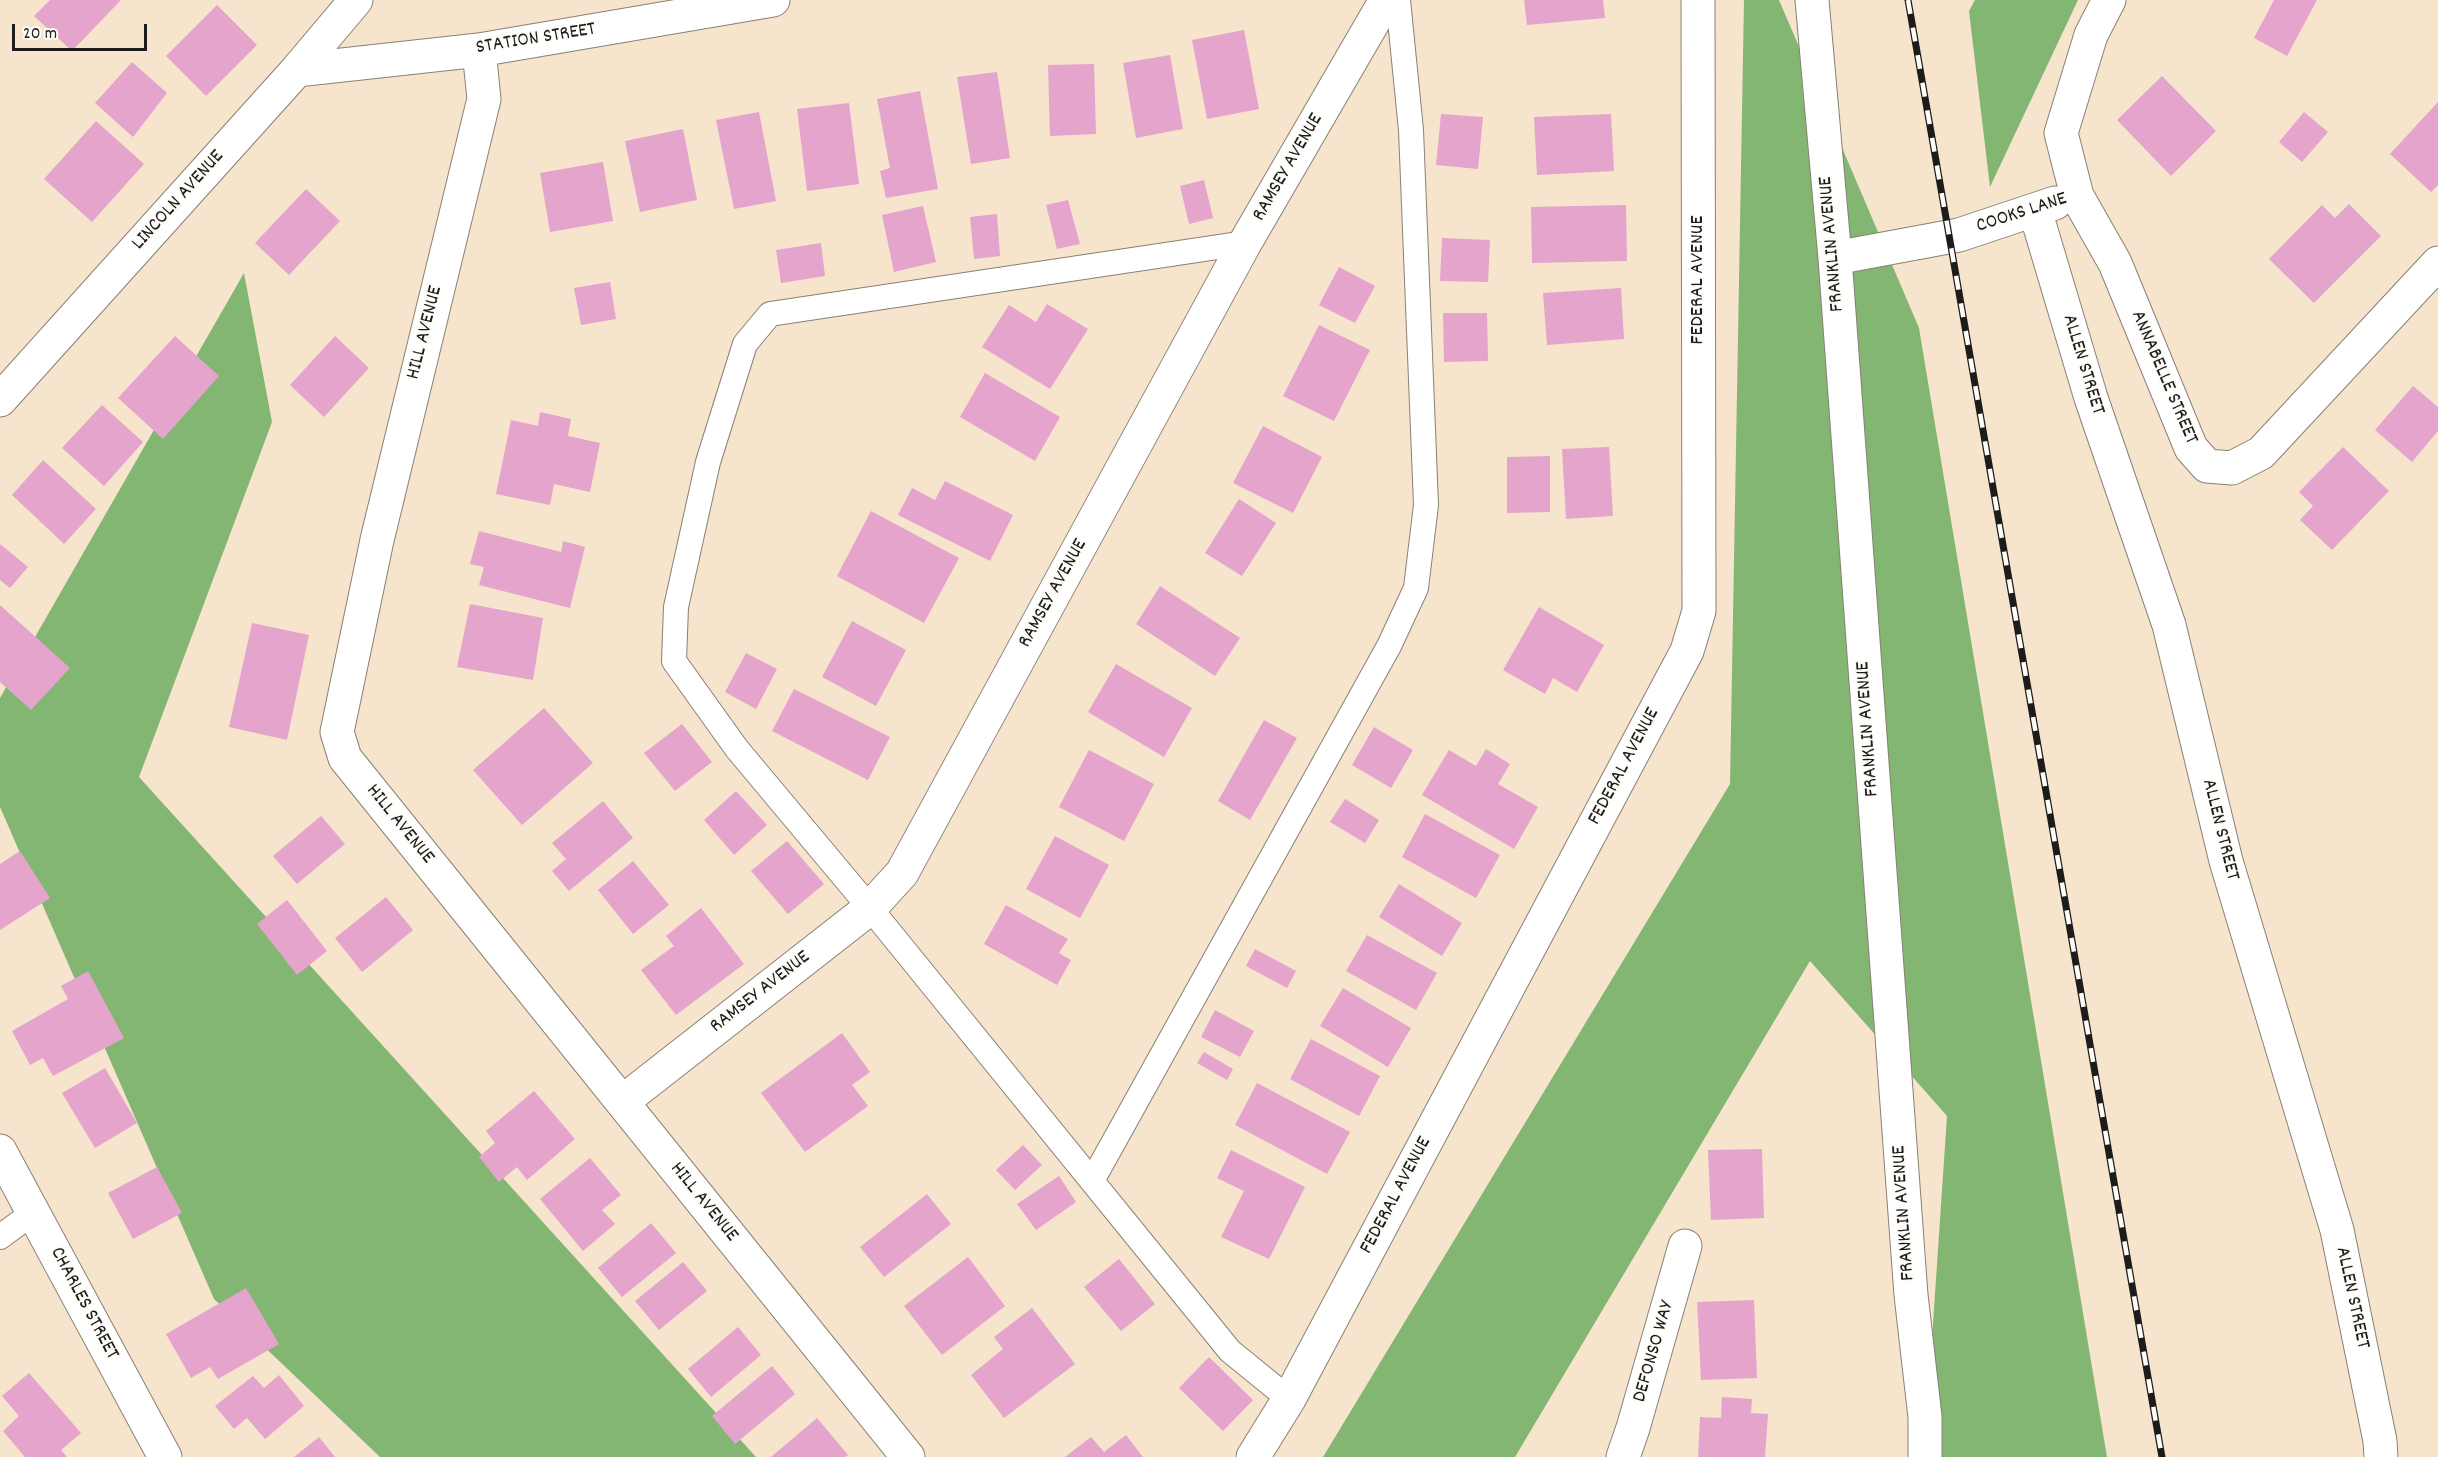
<!DOCTYPE html>
<style>
body{margin:0}
#map{position:relative;width:2438px;height:1457px;overflow:hidden;background:#f6e4cc;font-family:Dekko,sans-serif}
canvas{display:block}
.scale{position:absolute;left:12px;top:24px;width:135px;height:27px;box-sizing:border-box;border:3px solid #1c1c1c;border-top:0;padding-left:8px;font-size:18px;line-height:21px;white-space:nowrap;color:#1c1c1c;-webkit-text-stroke:4px #fdfcf7;paint-order:stroke}
</style>
<div id="map">
<canvas width="2438" height="1457"></canvas>
<div class="scale">20 m</div>
</div>
<script>
const g = document.querySelector('canvas').getContext('2d');
g.lineJoin = 'round';
function fill(path, color) { g.fillStyle = color; g.fill(path, 'evenodd'); }
function stroke(path, color, width, dash) { g.strokeStyle = color; g.lineWidth = width; g.lineCap = dash ? 'butt' : 'round'; g.setLineDash(dash || []); g.stroke(path); }
function label(font, color, halo, rows, align = 'center') {
  g.font = font + ' Dekko,sans-serif'; g.lineWidth = 4.5; g.setLineDash([]); g.textBaseline = 'middle'; g.strokeStyle = halo; g.fillStyle = color; for (const [text, x, y, turn = 0] of rows) {
    g.save(); g.translate(x, y); g.rotate((+turn || 0) * Math.PI / 180); g.textAlign = isNaN(turn) ? turn : align; if (halo) g.strokeText(text, 0, 0); g.fillText(text, 0, 0); g.restore();
  }
}
const forest = new Path2D(`
 M1744 0H1779L1919 328 2107 1457H1924L1947 1116 1810 961 1515 1457H1323L1730 784Z
 M1975 0H2078L1990 187 1969 11Z
 M244 273 272 422 139 777 756 1457H380L214 1299 0 807V698Z`);
const building = new Path2D(`
 M50 0H121L72 51 34 16Z
 M1524 0H1603L1605 18 1527 25Z
 M2274 0H2317L2287 56 2254 38Z
 M217 5 257 45 206 96 166 56Z
 M1244 30 1259 109 1207 119 1192 40Z
 M1170 55 1183 129 1136 138 1123 63Z
 M132 62 167 93 133 137 95 103Z
 M1094 64 1096 134 1050 136 1048 65Z
 M997 72 1010 158 971 164 957 77Z
 M2162 76 2216 131 2171 176 2117 120Z
 M920 91 938 189 886 198 880 171 890 168 877 99Z
 M2438 102V185L2431 192 2390 154Z
 M849 103 859 184 807 191 797 109Z
 M759 112 776 201 734 209 716 120Z
 M2304 112 2328 132 2302 162 2279 142Z
 M1441 114 1483 117 1478 169 1436 165Z
 M1611 114 1614 171 1537 175 1534 117Z
 M96 121 144 164 92 222 44 179Z
 M683 129 697 200 640 212 625 141Z
 M603 162 613 221 550 232 540 173Z
 M1204 180 1213 218 1189 224 1180 186Z
 M306 189 340 221 289 275 255 243Z
 M1068 200 1080 244 1057 249 1046 205Z
 M2349 204 2381 236 2314 303 2269 259 2322 205 2335 218Z
 M1626 205 1627 261 1532 263 1531 207Z
 M923 206 936 262 894 272 882 215Z
 M997 214 1000 256 974 259 970 217Z
 M1442 238 1490 240 1488 282 1440 281Z
 M821 243 825 276 781 283 776 250Z
 M1339 267 1375 286 1355 323 1319 305Z
 M610 282 616 319 581 325 574 288Z
 M1621 288 1624 339 1547 345 1543 293Z
 M1047 304 1088 329 1050 389 982 347 1009 305 1036 322Z
 M1443 313H1487L1488 361 1444 362Z
 M1319 325 1370 350 1334 421 1283 396Z
 M175 336 219 376 163 439 118 398Z
 M335 336 369 368 324 417 290 385Z
 M985 373 1060 417 1035 461 960 417Z
 M2413 386 2438 407V431L2412 462 2375 430Z
 M102 405 143 442 104 486 62 448Z
 M540 412 571 419 568 436 600 443 590 492 554 484 550 505 496 494 511 420 538 426Z
 M1263 426 1322 457 1293 513 1233 483Z
 M1609 447 1613 516 1566 519 1562 449Z
 M2343 447 2389 491 2332 550 2300 520 2313 506 2299 492Z
 M1550 456V512L1507 513V457Z
 M43 460 96 509 64 544 12 495Z
 M945 481 1013 515 990 561 898 515 912 488 935 500Z
 M1239 499 1276 523 1242 576 1205 553Z
 M871 511 959 558 924 623 837 576Z
 M479 531 561 552 563 541 585 547 570 608 479 585 484 567 470 564Z
 M0 544 28 567 10 588 0 580Z
 M1160 586 1240 638 1215 676 1136 624Z
 M470 604 543 618 533 680 457 667Z
 M0 605 70 668 31 710 0 682Z
 M1539 607 1604 645 1577 692 1553 678 1545 694 1503 670Z
 M852 621 906 650 876 706 822 677Z
 M252 623 309 635 287 740 229 727Z
 M746 653 777 669 756 709 725 692Z
 M1116 664 1192 708 1164 757 1088 712Z
 M794 689 890 737 868 780 772 731Z
 M544 708 593 763 522 825 473 770Z
 M1264 720 1297 738 1250 820 1218 801Z
 M682 724 712 762 675 791 644 753Z
 M1374 727 1413 750 1391 788 1352 765Z
 M1486 749 1510 764 1498 784 1538 807 1514 849 1422 795 1449 750 1476 766Z
 M1089 750 1154 784 1124 841 1059 807Z
 M736 791 767 825 734 855 704 820Z
 M1345 799 1379 820 1365 843 1330 822Z
 M603 801 633 838 569 891 552 871 566 859 552 843Z
 M1425 814 1500 855 1476 898 1402 857Z
 M321 816 345 844 297 884 273 856Z
 M1055 836 1109 865 1080 918 1026 889Z
 M787 841 824 884 788 914 751 871Z
 M20 851 50 898 0 930V864Z
 M633 861 669 905 633 934 598 890Z
 M1399 884 1462 923 1442 956 1379 917Z
 M386 897 413 930 362 972 335 938Z
 M287 900 327 951 297 975 257 924Z
 M1006 905 1068 939 1059 953 1071 960 1057 985 984 944Z
 M701 908 744 964 676 1015 641 970 674 946 666 936Z
 M1367 935 1437 973 1416 1010 1346 971Z
 M1255 949 1296 971 1287 988 1246 966Z
 M88 971 124 1038 53 1076 43 1058 30 1065 12 1031 68 999 61 986Z
 M1343 988 1411 1028 1388 1067 1320 1026Z
 M1215 1010 1254 1031 1240 1057 1201 1037Z
 M842 1033 870 1072 852 1085 868 1106 805 1152 761 1093Z
 M1311 1039 1380 1076 1359 1116 1290 1079Z
 M1204 1052 1233 1069 1227 1080 1197 1063Z
 M105 1068 137 1123 95 1148 62 1093Z
 M1257 1083 1350 1132 1327 1174 1235 1125Z
 M534 1091 575 1139 527 1180 517 1167 499 1182 479 1157 495 1143 486 1131Z
 M1023 1145 1042 1165 1015 1190 996 1170Z
 M1762 1149 1764 1218 1711 1220 1708 1150Z
 M1231 1150 1305 1187 1269 1259 1221 1237 1244 1191 1217 1178Z
 M590 1158 621 1195 602 1210 615 1224 583 1251 540 1199Z
 M157 1167 182 1213 133 1239 108 1193Z
 M1059 1176 1076 1202 1036 1230 1017 1204Z
 M927 1194 951 1224 884 1277 860 1247Z
 M651 1223 676 1253 622 1297 598 1268Z
 M968 1257 1005 1306 942 1355 904 1306Z
 M1119 1259 1155 1304 1121 1331 1084 1287Z
 M683 1262 707 1291 659 1330 635 1301Z
 M246 1288 279 1344 218 1379 210 1367 191 1378 166 1334Z
 M1754 1300 1757 1378 1701 1380 1697 1302Z
 M1032 1308 1075 1364 1004 1418 971 1375 1003 1349 994 1337Z
 M738 1327 761 1355 711 1397 688 1369Z
 M1209 1357 1253 1400 1223 1431 1179 1388Z
 M772 1366 795 1394 735 1444 712 1416Z
 M29 1373 81 1433 61 1450 67 1457H25L3 1431 19 1416 2 1396Z
 M279 1375 304 1406 265 1439 247 1418 234 1429 215 1406 253 1376 264 1388Z
 M1722 1397 1752 1399 1751 1413 1768 1414 1765 1457H1698L1700 1417 1721 1418Z
 M817 1418 848 1455 845 1457H771Z
 M1126 1435 1143 1457H1065L1091 1437 1104 1452Z
 M319 1437 335 1457H294Z`);
const service = new Path2D(`
 M1245 243 770 314 745 344 708 462 676 607 674 661 737 749 870 908 1230 1351 1289 1399
 M1092 1181 1389 646 1416 588 1426 505 1411 130 1398 0
 M0 1237 34 1212`);
const minor = new Path2D(`
 M1812 0 1835 258 1911 1295 1925 1417V1457
 M2109 0 2091 35 2061 133 2077 196 2115 263 2191 448 2207 466 2232 468 2261 453 2438 263
 M479 50 484 99 377 540 337 732 345 758 908 1457
 M297 70 479 50 773 0
 M2035 210 2091 398 2169 625 2226 861 2337 1230 2380 1441 2381 1457
 M1835 258 1959 235 2055 203
 M0 400 297 70 356 0
 M622 1102 870 908 902 873 1245 243 1386 0
 M0 1151 165 1457
 M1253 1457 1289 1399 1687 651 1699 611 1698 0
 M1623 1457 1633 1428 1685 1246`);
const rail = new Path2D(`
 M1908 0 2162 1457`);
const streetNames = [
 ["STATION STREET",536,40,-9],
 ["RAMSEY AVENUE",1289,168,-60],
 ["LINCOLN AVENUE",179,201,-48],
 ["COOKS LANE",2022,214,-18],
 ["FRANKLIN AVENUE",1833,244,-95],
 ["FEDERAL AVENUE",1699,280,-90],
 ["HILL AVENUE",426,333,-76],
 ["ALLEN STREET",2082,365,73],
 ["ANNABELLE STREET",2163,378,67],
 ["RAMSEY AVENUE",1054,594,-61],
 ["FRANKLIN AVENUE",1869,729,-94],
 ["FEDERAL AVENUE",1625,767,-62],
 ["HILL AVENUE",399,825,51],
 ["ALLEN STREET",2219,830,76],
 ["RAMSEY AVENUE",761,993,-38],
 ["FEDERAL AVENUE",1397,1196,-62],
 ["HILL AVENUE",703,1203,51],
 ["FRANKLIN AVENUE",1905,1213,-94],
 ["ALLEN STREET",2351,1298,78],
 ["CHARLES STREET",83,1304,62],
 ["DEFONSO WAY",1655,1352,-74]
];
fill(forest, '#83b672');
fill(building, '#e4a4cc');
stroke(service, '#898074', 26);
stroke(minor, '#898074', 35);
stroke(service, '#fff', 24);
stroke(minor, '#fff', 33);
stroke(rail, '#1c1c1c', 7);
stroke(rail, '#fdfcf7', 4.5, [14]);
label('20px', '#1c1c1c', '#fdfcf7', streetNames);
</script>
